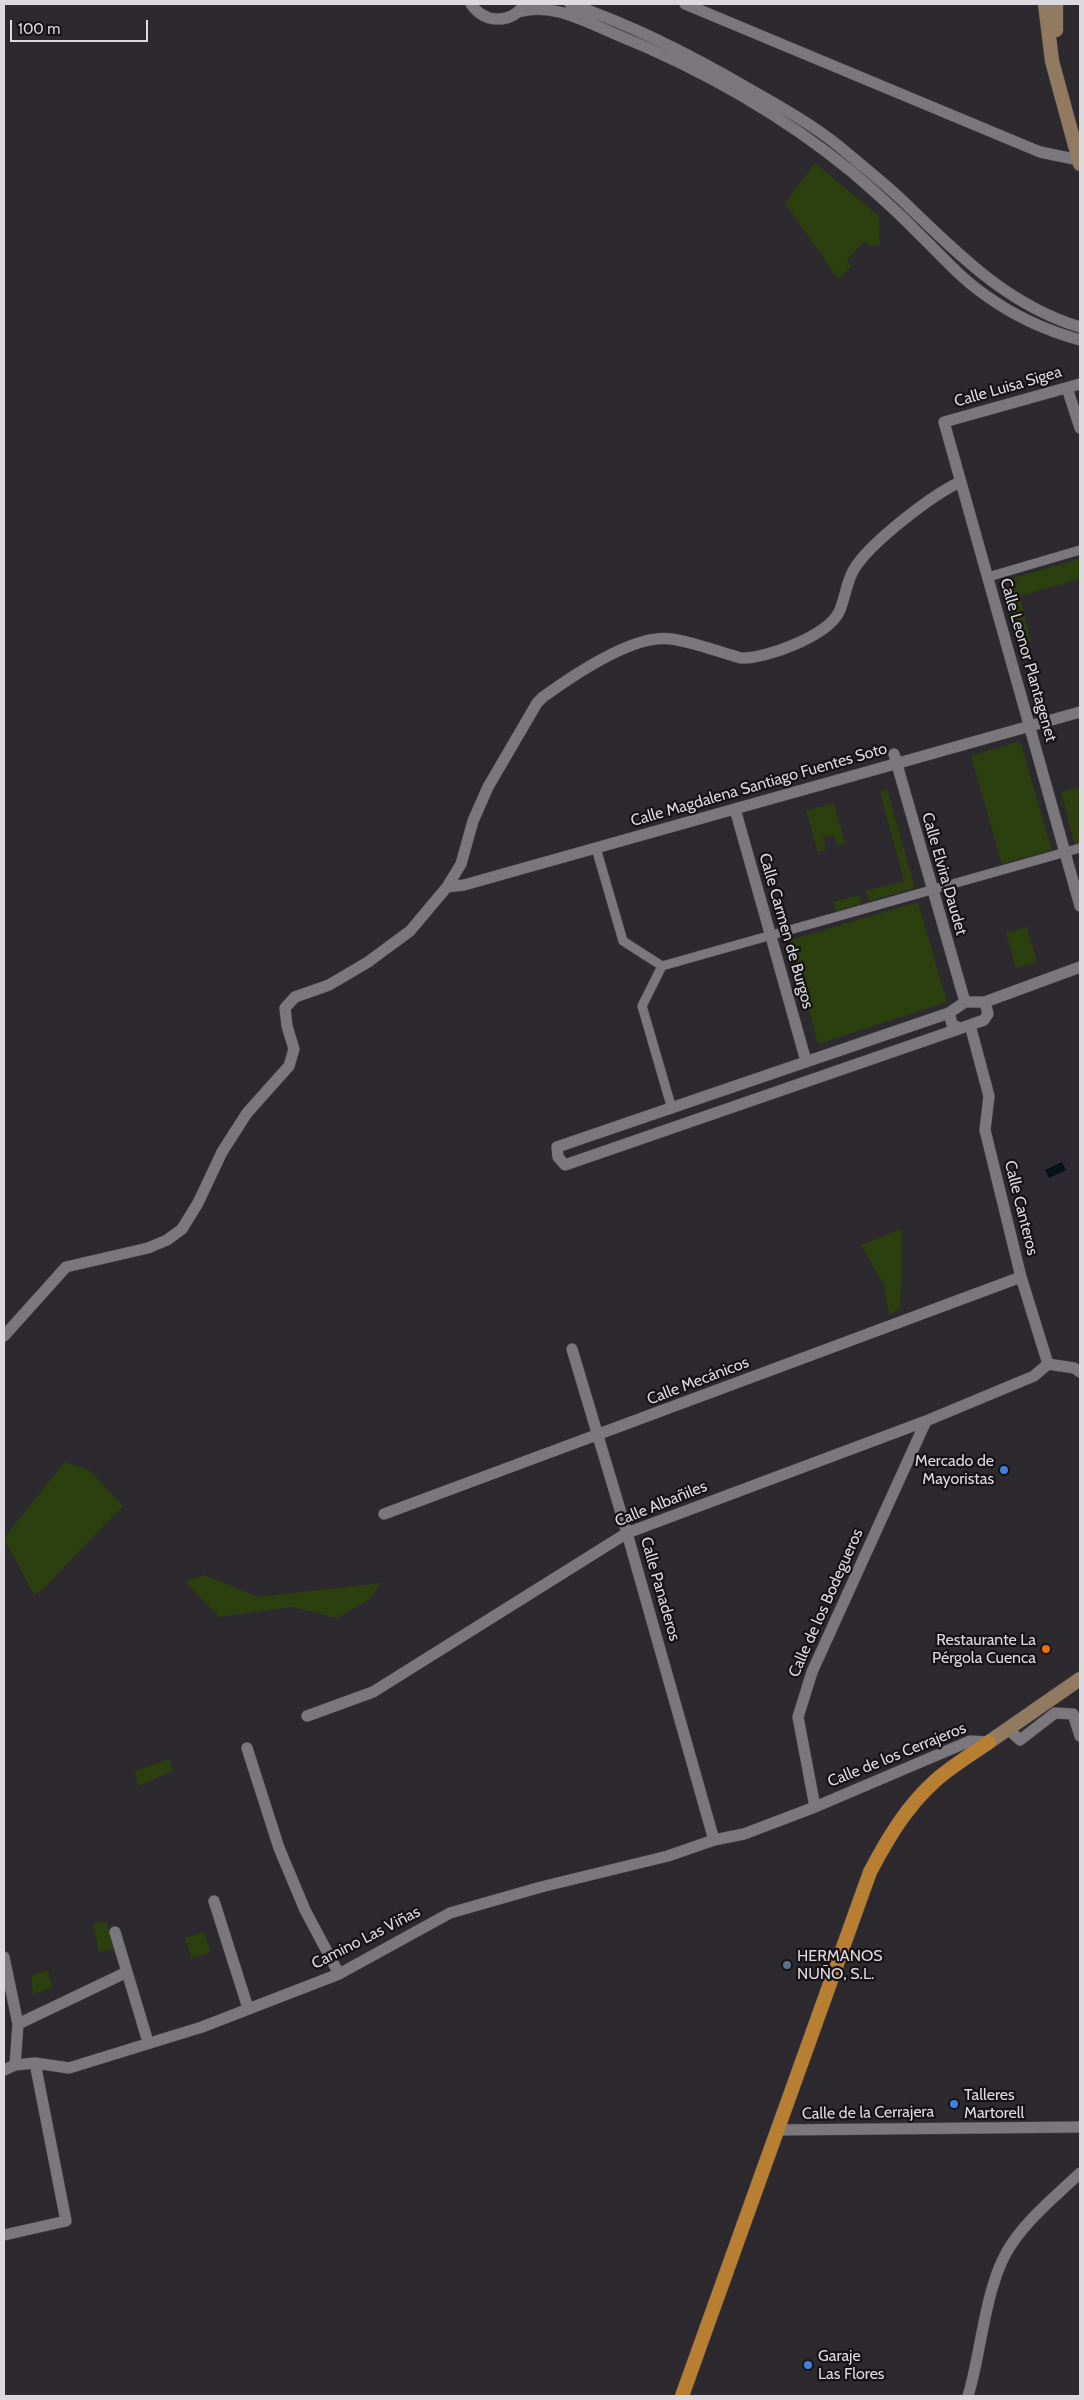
<!DOCTYPE html>
<meta charset="utf-8">
<style>
body{margin:0}
#map{position:relative;width:1084px;height:2400px;overflow:hidden;background:#2d2a2f;font-family:Cabin,sans-serif}
canvas{display:block}
.frame{position:absolute;inset:0;border:5px solid #dcdade;pointer-events:none}
.scale{position:absolute;left:10px;top:20px;width:138px;height:22px;box-sizing:border-box;border:2px solid #dcdade;border-top:0;padding-left:6px;font-size:15px;line-height:18px;white-space:nowrap;color:#dcdade;-webkit-text-stroke:4px #151315;paint-order:stroke}
</style>
<div id="map">
<canvas width="1084" height="2400"></canvas>
<div class="frame"></div>
<div class="scale">100 m</div>
</div>
<script>
const g = document.querySelector('canvas').getContext('2d');
g.lineJoin = 'round';
function fill(path, color) { g.fillStyle = color; g.fill(path, 'evenodd'); }
function stroke(path, color, width, dash) { g.strokeStyle = color; g.lineWidth = width; g.lineCap = dash ? 'butt' : 'round'; g.setLineDash(dash || []); g.stroke(path); }
function label(font, color, halo, rows, align = 'center') {
  g.font = font + ' Cabin,sans-serif'; g.lineWidth = 4.5; g.setLineDash([]); g.textBaseline = 'middle'; g.strokeStyle = halo; g.fillStyle = color; for (const [text, x, y, turn = 0] of rows) {
    g.save(); g.translate(x, y); g.rotate((+turn || 0) * Math.PI / 180); g.textAlign = isNaN(turn) ? turn : align; if (halo) g.strokeText(text, 0, 0); g.fillText(text, 0, 0); g.restore();
  }
}
const green = new Path2D(`
 M815 163 879 216 880 245 872 247 864 242 847 260 851 267 838 279 785 203Z
 M1080 559V579L1020 596 1031 642 1024 644 1012 616 1006 580Z
 M1020 741 1052 850 1002 864 971 756Z
 M1080 787V844L1075 846 1061 792Z
 M887 789 915 888 869 901 866 891 904 881 880 792Z
 M834 803 845 843 837 846 834 835 823 838 826 850 818 852 806 811Z
 M859 895 861 904 836 911 833 902Z
 M918 902 947 1002 818 1044 790 940Z
 M1027 927 1037 962 1016 968 1006 933Z
 M901 1229 902 1266 900 1309 889 1315 884 1285 861 1245Z
 M65 1462 89 1470 123 1506 43 1589 34 1595 4 1538Z
 M204 1575 259 1597 380 1583 370 1599 337 1618 292 1607 219 1617 185 1581Z
 M169 1759 173 1771 138 1786 135 1771Z
 M106 1922 115 1949 99 1952 93 1923Z
 M204 1932 211 1952 192 1958 185 1938Z
 M48 1970 52 1988 33 1994 31 1976Z`);
const water = new Path2D(`
 M1062 1162 1066 1170 1049 1178 1045 1170Z`);
const pedestrian = new Path2D(`
 M988 577 1080 550
 M596 848 623 941 662 966 642 1006 672 1109
 M662 966 1080 848`);
const minor = new Path2D(`
 M471 4C484 23 508 24 523 7
 M570 4C633 25 693 56 751 90 781 107 813 125 840 147 861 165 883 182 903 201 957 253 1007 305 1080 327
 M685 4 1040 152 1079 160
 M518 12C552 2 584 21 615 34 699 68 781 114 852 172 874 191 896 210 916 231 940 254 961 279 988 297 1016 317 1048 331 1080 340
 M1080 384 944 422 1080 906
 M1067 388 1080 428
 M894 754 965 1002
 M735 809 806 1061
 M447 887 464 885 1080 712
 M985 1002 1080 967
 M949 1013 557 1147 558 1157 565 1165 970 1025 984 1020 988 1014 985 1002H965L949 1013 952 1024 959 1028
 M970 1025 989 1096 985 1130 1021 1277 1048 1364 1074 1368 1080 1372
 M4 1336 66 1267 148 1248 167 1240 182 1229 198 1203 222 1152 247 1113 289 1066 294 1049 287 1026 285 1008 295 997 329 985 368 962 410 931 447 887 461 864 473 821 488 787 537 703 543 697C572 676 635 633 671 639 694 642 718 652 741 658 766 659 827 636 839 612 846 597 846 580 856 566 874 540 932 495 960 482
 M572 1349 627 1533 714 1840
 M384 1514 1021 1277
 M307 1716 373 1692 627 1533 926 1421 1034 1376 1048 1364
 M1008 1729 1020 1740 1055 1713 1073 1714 1080 1736
 M247 1748 279 1848 305 1910 339 1974
 M815 1807 798 1717 812 1672 926 1421
 M214 1901 248 2008
 M115 1932 148 2042
 M4 1957 18 2024 15 2065 4 2070
 M18 2024 127 1972
 M35 2063 69 2068 202 2027 339 1974 450 1913 541 1887 668 1856 714 1840 744 1834 815 1807 970 1741 989 1742
 M777 2130 1080 2127
 M4 2235 66 2221 35 2063 15 2065
 M968 2396C982 2351 985 2280 1013 2242 1031 2216 1057 2195 1080 2173`);
const secondary = new Path2D(`
 M1045 4 1052 61 1080 164
 M1056 4V30
 M989 1742 1080 1679`);
const trunk = new Path2D(`
 M682 2396 870 1872C888 1838 906 1807 936 1780 952 1766 972 1754 989 1742`);
const markers = [
 [1004,1470,5,"#3f7fe0"],
 [1046,1649,5,"#e8710a"],
 [787,1965,5,"#5c6f8a"],
 [954,2104,5,"#3f7fe0"],
 [808,2365,5,"#3f7fe0"]
];
const streetNames = [
 ["Calle Luisa Sigea",1008,387,-16],
 ["Calle Leonor Plantagenet",1028,660,74],
 ["Calle Magdalena Santiago Fuentes Soto",759,785,-16],
 ["Calle Elvira Daudet",944,874,74],
 ["Calle Carmen de Burgos",786,931,74],
 ["Calle Canteros",1021,1208,76],
 ["Calle Mecánicos",698,1381,-21],
 ["Calle Albañiles",661,1504,-22],
 ["Calle Panaderos",660,1589,74],
 ["Calle de los Bodegueros",826,1603,-66],
 ["Calle de los Cerrajeros",897,1755,-22],
 ["Camino Las Viñas",366,1938,-27],
 ["Calle de la Cerrajera",868,2113,-1]
];
const poiNames = [
 ["Mercado de",994,1461,"right"],
 ["Mayoristas",994,1479,"right"],
 ["Restaurante La",1036,1640,"right"],
 ["Pérgola Cuenca",1036,1658,"right"],
 ["HERMANOS",797,1956],
 ["NUÑO, S.L.",797,1974],
 ["Talleres",964,2095],
 ["Martorell",964,2113],
 ["Garaje",818,2356],
 ["Las Flores",818,2374]
];
fill(green, '#2b3f0f');
fill(water, '#031316');
stroke(pedestrian, '#49474b', 10);
stroke(minor, '#49474b', 12);
stroke(secondary, '#49474b', 15);
stroke(trunk, '#49474b', 15);
stroke(pedestrian, '#7a777d', 9);
stroke(minor, '#7a777d', 11);
stroke(secondary, '#917a60', 14);
stroke(trunk, '#b87e31', 14);
for (const [x, y, r, color] of markers) { const dot = new Path2D(); dot.arc(x, y, r, 0, 2 * Math.PI); g.fillStyle = color; g.fill(dot); stroke(dot, '#151315', 2); }
label('16px', '#dcdade', '#151315', streetNames);
label('16px', '#dcdade', '#151315', poiNames, 'left');
</script>
